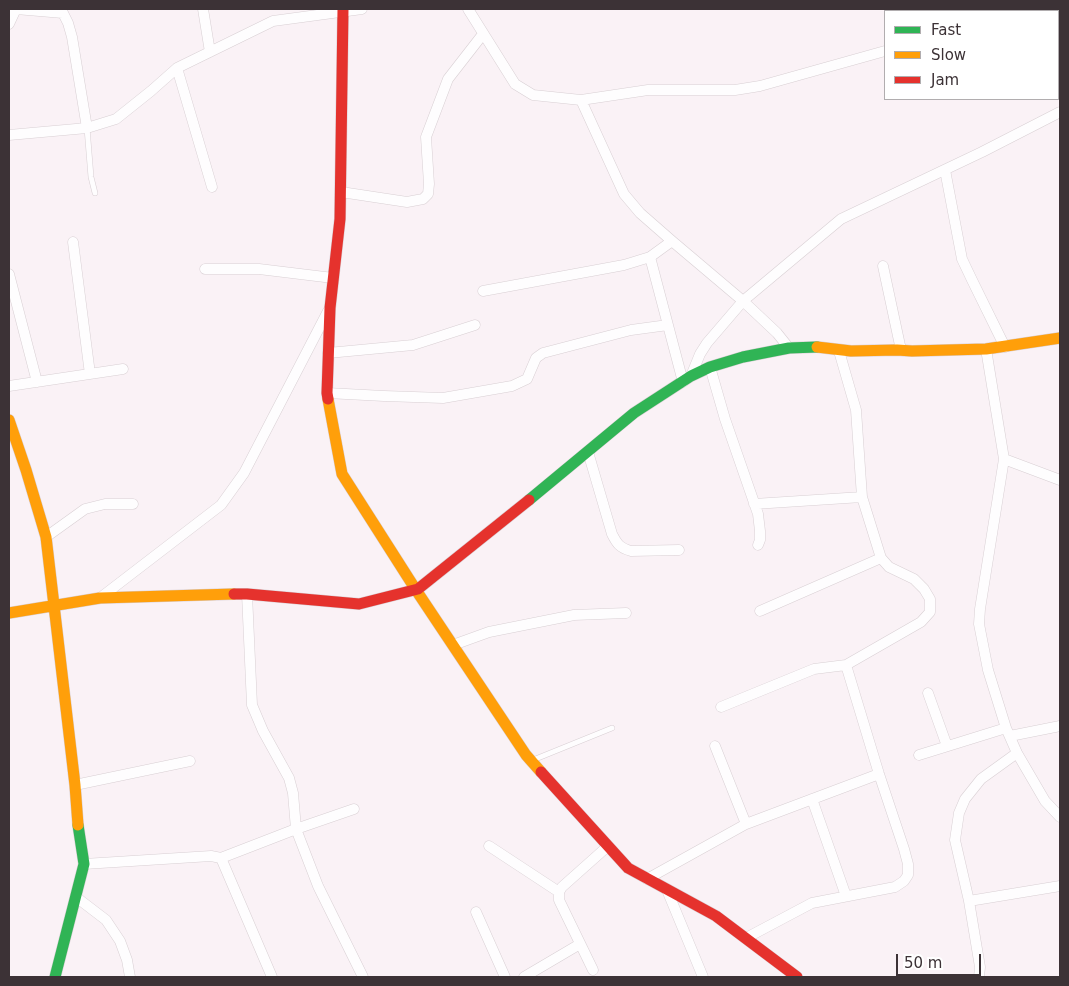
<!DOCTYPE html>
<style>
body{margin:0}
#map{position:relative;width:1069px;height:986px;overflow:hidden;background:#faf2f6;font-family:"DejaVu Sans",sans-serif}
canvas{display:block}
.frame{position:absolute;inset:0;border:10px solid #3c3236;pointer-events:none}
.legend{position:absolute;left:884px;top:10px;width:175px;height:90px;box-sizing:border-box;background:#fff;border:1px solid #b1adaf;margin:0;padding:6px 9px;list-style:none;font-size:15px;color:#3c3236}
.legend li{display:flex;align-items:center;gap:10px;height:25px}
.legend b{width:25px;border:1px solid #b1adaf}
.scale{position:absolute;left:896px;top:954px;width:85px;height:22px;box-sizing:border-box;border:2px solid #3c3236;border-top:0;padding-left:6px;font-size:15px;line-height:18px;white-space:nowrap;color:#3c3236;-webkit-text-stroke:4px #fff;paint-order:stroke}
</style>
<div id="map">
<canvas width="1069" height="986"></canvas>
<div class="frame"></div>
<ul class="legend">
<li><b style="height:6px;background:#30b455"></b>Fast</li>
<li><b style="height:6px;background:#ff9f0a"></b>Slow</li>
<li><b style="height:6px;background:#e5322d"></b>Jam</li>
</ul>
<div class="scale">50 m</div>
</div>
<script>
const g = document.querySelector('canvas').getContext('2d');
g.lineJoin = 'round';
function stroke(path, color, width, dash) { g.strokeStyle = color; g.lineWidth = width; g.lineCap = dash ? 'butt' : 'round'; g.setLineDash(dash || []); g.stroke(path); }
const lane = new Path2D(`
 M87 128 91 177 95 193
 M533 760 612 728`);
const street = new Path2D(`
 M16 9 63 13 68 23 72 37 87 128
 M203 9 210 52
 M468 9 515 84 533 95 581 100 648 90H735L760 86 885 51
 M1039 11 1048 9
 M9 24 16 9
 M177 68 212 187
 M581 100 624 194 640 213 672 241 743 301 777 333 789 348
 M9 135 87 128 116 119 151 91 177 68 273 21 362 9
 M945 170 962 259 972 280 1005 347
 M341 192 407 202 423 199 428 194 429 184 426 137 448 79 483 34
 M73 242 90 374
 M650 257 683 382
 M883 266 901 350
 M205 269H259L333 278
 M9 274 37 382
 M483 291 624 265 650 257 672 241
 M986 349 1004 459 980 609 979 624 988 670 1006 728 1017 753 1045 801 1060 817
 M328 353 413 345 475 325
 M710 367 725 419 758 514 760 531V540L758 545
 M691 376 700 354 707 343 743 301 841 219 982 152 1060 112
 M9 386 123 369
 M327 393 384 396 443 398 512 386 527 379 536 358 543 353 631 330 668 325
 M588 452 612 534C617 544 620 548 631 551L679 550
 M1004 459 1060 480
 M754 504 862 497
 M46 537 85 509 105 504H133
 M247 594 252 705 263 731 289 778 293 793 296 829 318 886 363 977
 M100 598 221 505 244 473 328 311
 M760 611 881 558
 M453 645 489 632 574 615 626 613
 M928 693 947 746
 M721 707 814 669 846 665 921 622 930 612V599L924 589 914 579 889 567 881 558 862 497 856 410 839 351
 M1010 736 1060 726
 M715 746 746 824
 M919 755 1006 728
 M75 785 190 761
 M812 799 846 896
 M489 846 559 892
 M221 858 272 977
 M84 864 211 856 221 858 296 829 354 809
 M647 879 746 824 879 774
 M667 890 703 977
 M76 897 106 920 120 941 127 960 130 977
 M969 901 1060 886
 M476 912 505 977
 M746 938 812 903 895 887 904 881 908 875V864L904 849 879 774 846 665
 M593 970 559 900V892L562 887 608 846
 M524 977 580 944
 M979 977 980 967 969 901 955 840 959 813 965 799 981 779 1017 753`);
const fast = new Path2D(`
 M529 500 634 413 691 376 710 367 743 357 789 348 817 347
 M55 977 84 864 78 825`);
const slow = new Path2D(`
 M817 347 851 351 897 350 912 351 986 349 1060 338
 M328 399 342 474 416 590 526 755 541 772
 M9 420 26 470 46 537 75 785 78 825
 M9 613 100 598 234 594`);
const jam = new Path2D(`
 M328 399 327 393 330 308 340 219 343 9
 M234 594H247L359 604 418 589 529 500
 M541 772 628 868 716 916 797 977`);
stroke(lane, '#d8cfd3', 6);
stroke(street, '#d8cfd3', 11);
stroke(fast, '#d8cfd3', 12);
stroke(slow, '#d8cfd3', 12);
stroke(jam, '#d8cfd3', 12);
stroke(lane, '#fefdfe', 5);
stroke(street, '#fefdfe', 10);
stroke(fast, '#30b455', 11);
stroke(slow, '#ff9f0a', 11);
stroke(jam, '#e5322d', 11);
</script>
